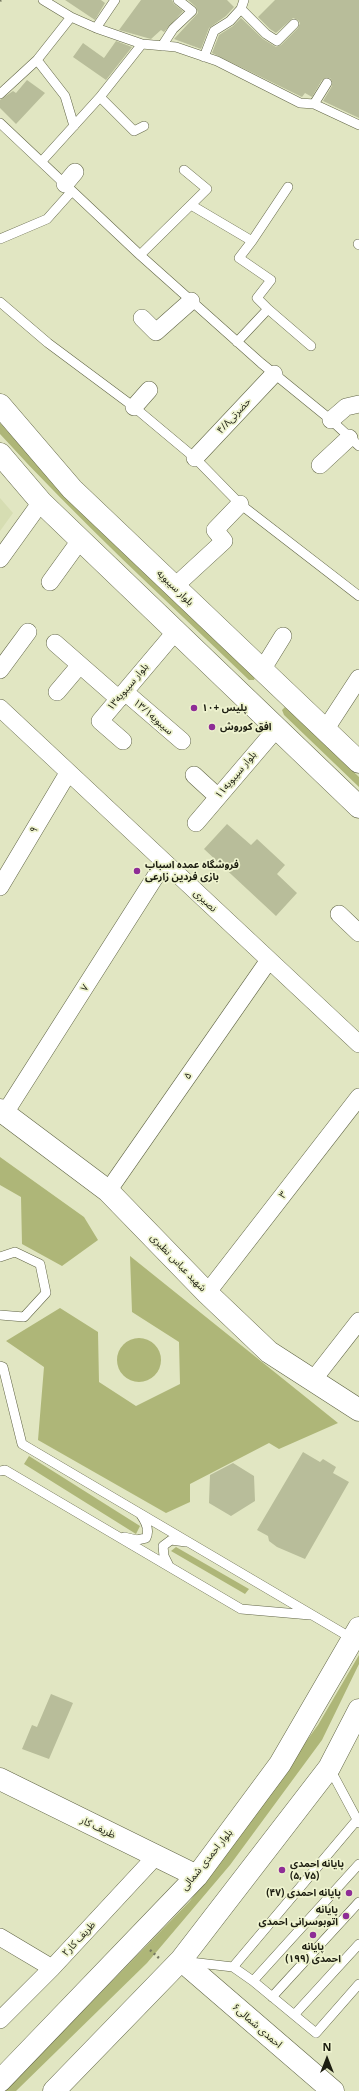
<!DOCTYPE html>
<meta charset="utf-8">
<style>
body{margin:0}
#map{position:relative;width:359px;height:2091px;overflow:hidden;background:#e1e6c2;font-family:"Open Sans",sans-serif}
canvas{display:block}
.north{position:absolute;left:307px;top:2039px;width:40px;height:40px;-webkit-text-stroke:3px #eef3cf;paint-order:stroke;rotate:0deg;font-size:11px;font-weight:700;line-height:16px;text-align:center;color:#1c1d10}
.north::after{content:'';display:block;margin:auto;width:14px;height:18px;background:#1c1d10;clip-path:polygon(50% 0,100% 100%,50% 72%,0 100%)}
</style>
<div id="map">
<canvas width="359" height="2091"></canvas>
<div class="north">N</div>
</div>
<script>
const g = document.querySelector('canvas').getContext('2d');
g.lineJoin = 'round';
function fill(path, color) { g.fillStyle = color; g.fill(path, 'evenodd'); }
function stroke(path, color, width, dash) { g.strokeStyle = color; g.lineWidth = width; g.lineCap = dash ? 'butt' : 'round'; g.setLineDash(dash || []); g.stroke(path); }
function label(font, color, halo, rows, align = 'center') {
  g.font = font + ' "Open Sans","Noto Sans Arabic",sans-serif'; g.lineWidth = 3.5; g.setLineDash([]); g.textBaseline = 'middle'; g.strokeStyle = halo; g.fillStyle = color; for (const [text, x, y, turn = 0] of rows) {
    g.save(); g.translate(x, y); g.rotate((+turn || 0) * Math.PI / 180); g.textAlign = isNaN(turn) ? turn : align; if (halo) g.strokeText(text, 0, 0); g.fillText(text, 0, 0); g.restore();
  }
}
const built = new Path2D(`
 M0 498 13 513 0 531Z`);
const green = new Path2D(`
 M0 423 59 488 255 677 254 680H249C165 599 78 520 0 434Z
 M285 707 289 709 359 777V787L284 715 282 710Z
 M0 1157 84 1217 98 1240 62 1266 22 1244 21 1197 0 1185Z
 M130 1256 338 1423 279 1449 269 1443 190 1484V1502L166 1513 38 1440 44 1367 6 1341 60 1308 98 1332 99 1382 136 1406 180 1384 179 1342 132 1312Z
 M117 1360a22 22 0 1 1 44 0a22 22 0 1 1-44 0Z
 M29 1456 140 1526 136 1534 24 1464Z
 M176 1547 249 1589 245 1594 171 1551Z
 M359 1655V1664L322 1740 230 1865 147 1963 16 2091H5L190 1901 318 1725Z`);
const building = new Path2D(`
 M65 0H101L105 3 95 20Z
 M141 0H172L174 4 183 11 164 32 161 30 151 39 119 30Z
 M188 0H227L234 7 226 16 209 28 201 49 174 39 198 13 196 7Z
 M275 0H359V118L323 101 332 86V81L330 78 322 80 312 97 305 93 302 97 212 53 219 35 233 26 241 18 263 39 276 47 281 45 298 28 300 23 298 20 293 18 276 33 270 29 258 17Z
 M116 41 132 47 106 80 73 57 83 43 104 58Z
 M27 80 45 93 16 124 0 108V100L13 91 16 93Z
 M227 824 251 845 257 839 285 865 277 874 297 893 276 916 204 849Z
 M303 1452 320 1462 323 1459 336 1467 333 1473 349 1482 305 1559 277 1547 269 1541 268 1536 257 1530Z
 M233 1463 254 1476 255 1501 231 1516 209 1503 210 1475Z
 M51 1694 73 1703 49 1759 22 1749 32 1725 37 1727Z`);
const path = new Path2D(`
 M0 1 1 0
 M150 1950 160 1959`);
const lane = new Path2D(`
 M43 0 71 17 96 28 142 44 176 47 217 61 300 103 314 104 359 125
 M241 9 266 34 277 41 294 24
 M96 28 115 0
 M162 46 173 29 192 11 178 0
 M204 57 214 31 230 21 241 9 244 0
 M37 60 65 96 74 126
 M0 94 37 60 71 17
 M100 97 134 131 144 126
 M314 104 327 83
 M0 123 140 255 261 363 331 420 359 446
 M42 161 100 97 142 44
 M191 205 252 241 288 187
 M0 239 47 219 72 191
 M358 244 359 245
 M140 255 207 189 184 170
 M0 302 48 343 134 407 195 458 240 504 359 596
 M268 309 311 346
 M237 342 268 309 257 298 271 280 239 258 252 241
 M0 1257 15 1252 40 1264 46 1293 24 1317 0 1315
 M0 1366 3 1367 22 1444 353 1639
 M0 1471 5 1470 241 1609 310 1615
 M124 1537 137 1540 146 1538C150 1530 146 1522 141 1515
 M169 1566 164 1556 163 1546 171 1540 186 1542
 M330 1769 359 1823
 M190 1962 233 1967 253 1981 316 2033 359 1984
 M233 1967 356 1821
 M253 1981 359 1864
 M272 1997 359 1902
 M295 2014 359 1944`);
const street = new Path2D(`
 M65 184 75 172
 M142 318 156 332 191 301
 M134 407 149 390
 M331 420 346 407 359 404
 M195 458 274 374
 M320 465 349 438
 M0 559 41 502
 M50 582 81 539
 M174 587 224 541 215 530 240 504
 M55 643 119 699
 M0 670 28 632
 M262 670 283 636
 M57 692 79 666
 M125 692 182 741
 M0 708 359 1044
 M325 730 359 678
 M123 741 100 721 176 631
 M194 775 218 797
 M196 823 277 728
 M0 887 68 773
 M339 914 359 933
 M5 1113 164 863
 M108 1191 269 960
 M207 1293 359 1097
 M313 1380 359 1321
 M0 1937 52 1968
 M0 2020 52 1968 156 1856`);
const secondary = new Path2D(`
 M0 405 72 489 359 762
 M0 454 41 502 359 807
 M0 1110 108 1191 207 1293 269 1352 359 1410
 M0 1779 197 1876
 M181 1960 333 2091
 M0 2081 197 1876 280 1764 359 1628
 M54 2091 181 1960 329 1768 359 1710`);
const markers = [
 [194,708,4,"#8e2d96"],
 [212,727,4,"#8e2d96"],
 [137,871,4,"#8e2d96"],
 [282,1870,4,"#8e2d96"],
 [349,1893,4,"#8e2d96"],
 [346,1916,4,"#8e2d96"],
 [313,1935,4,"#8e2d96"]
];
const streetNames = [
 ["حضرتی۴/۸",234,416,-47],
 ["بلوار سیبویه",175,588,44],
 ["بلوار سیبویه۱۳",128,687,-50],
 ["سیبویه۱۳/۱",153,717,41],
 ["بلوار سیبویه۱۱",236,775,-50],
 ["۹",34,830,-59],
 ["نصیری",205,901,43],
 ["۷",85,988,-58],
 ["۵",188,1076,-55],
 ["۳",283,1195,-52],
 ["شهید عباس نظیری",178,1263,46],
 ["ظریف کار",98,1828,26],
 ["بلوار احمدی شمالی",207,1860,-51],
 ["۲ظریف کار",79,1939,-47],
 ["احمدی شمالی۶",257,2026,41]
];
const poiNames = [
 ["پلیس +۱۰",202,708],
 ["افق کوروش",220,727],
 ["فروشگاه عمده اسباب",145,865],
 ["بازی فردین زارعی",145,877],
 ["پایانه احمدی",290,1864],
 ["(۵, ۷۵)",290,1876],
 ["پایانه احمدی (۴۷)",341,1893,"right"],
 ["پایانه",338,1910,"right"],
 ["اتوبوسرانی احمدی",338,1922,"right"],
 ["پایانه",313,1947,"center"],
 ["احمدی (۱۹۹)",313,1959,"center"]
];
fill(built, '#d6ddb2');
fill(green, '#aeb678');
fill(building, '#b8bd9a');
stroke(lane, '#616546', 10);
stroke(street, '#616546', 18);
stroke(secondary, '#616546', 23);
stroke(path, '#777a62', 2.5, [2, 3]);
stroke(lane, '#fff', 9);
stroke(street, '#fff', 17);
stroke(secondary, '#fff', 22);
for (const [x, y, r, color] of markers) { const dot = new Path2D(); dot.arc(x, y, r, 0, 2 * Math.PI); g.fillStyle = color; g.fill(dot); stroke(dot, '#eef3cf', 1.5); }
label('10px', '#1c1d10', '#eef3cf', streetNames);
label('bold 10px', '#1c1d10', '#eef3cf', poiNames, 'left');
</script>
